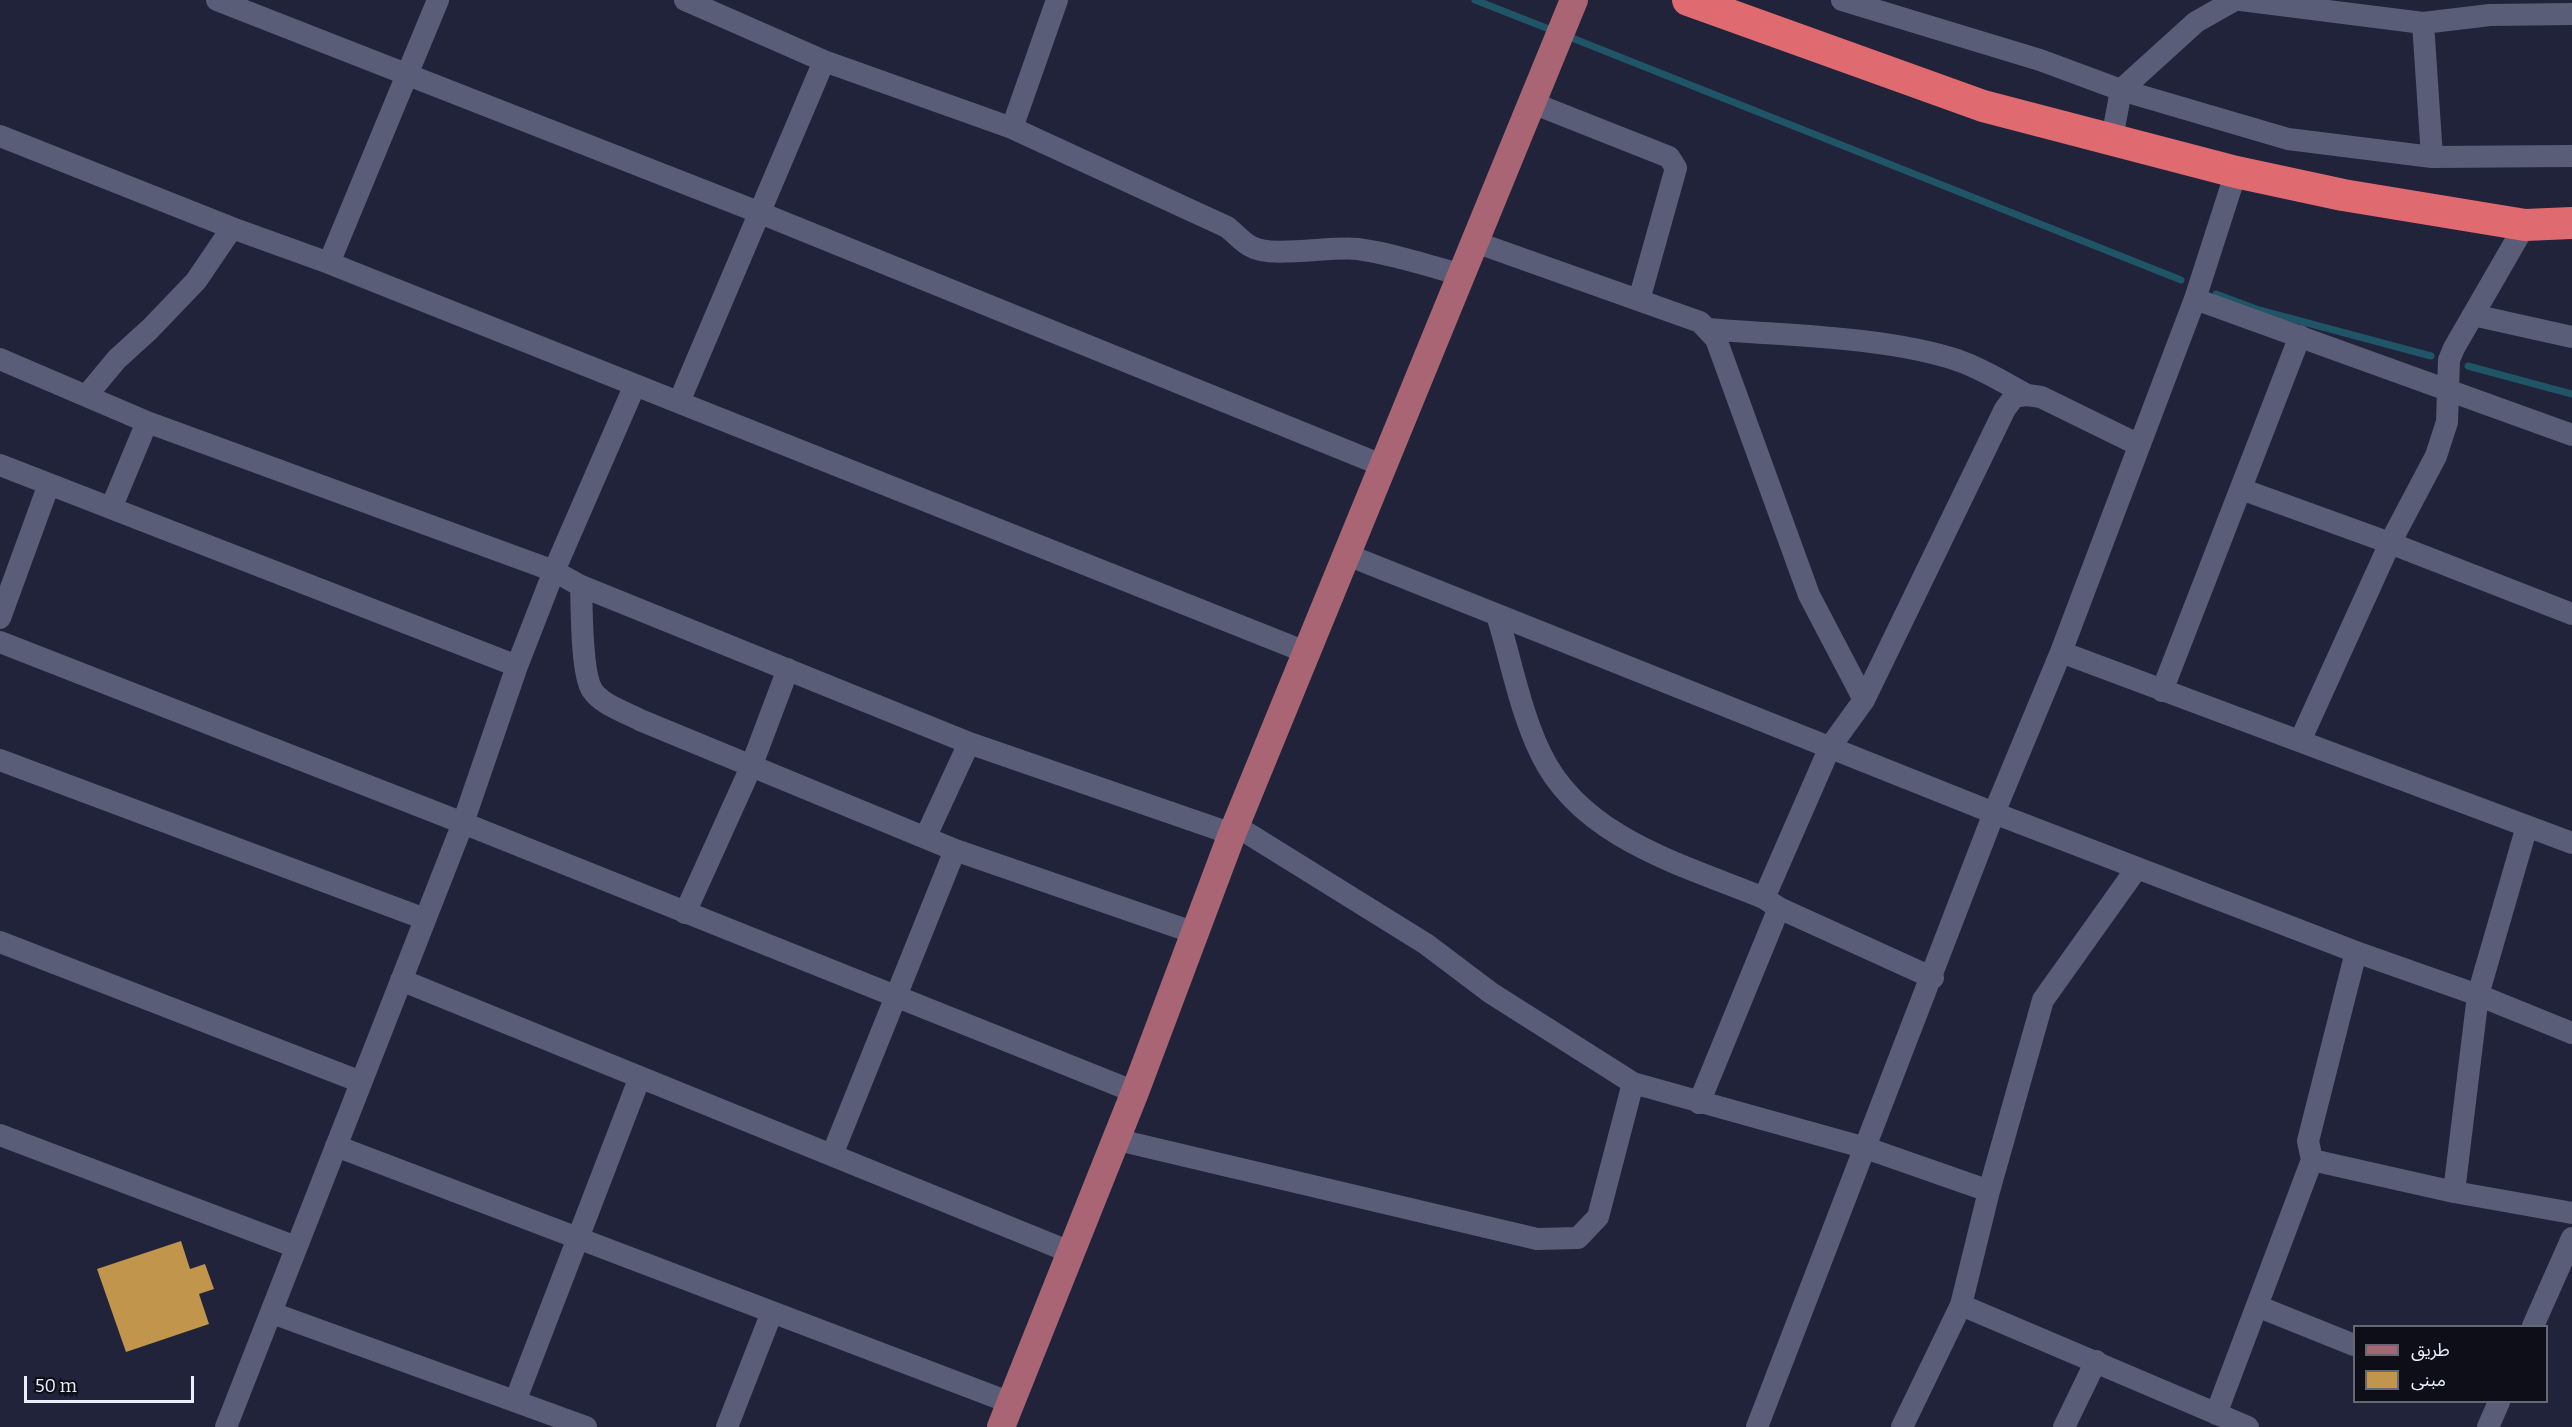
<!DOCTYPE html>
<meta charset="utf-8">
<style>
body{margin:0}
#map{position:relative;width:2572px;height:1427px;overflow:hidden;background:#21233a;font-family:Bitter,"Noto Sans Arabic",serif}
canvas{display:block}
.legend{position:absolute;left:2353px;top:1325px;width:195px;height:78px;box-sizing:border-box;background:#0d0e18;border:2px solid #666874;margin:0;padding:8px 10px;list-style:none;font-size:18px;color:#ebeefd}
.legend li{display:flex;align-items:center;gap:12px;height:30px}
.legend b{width:30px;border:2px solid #666874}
.scale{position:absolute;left:24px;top:1376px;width:170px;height:27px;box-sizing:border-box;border:3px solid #ebeefd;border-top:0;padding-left:8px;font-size:18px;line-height:21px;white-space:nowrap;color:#ebeefd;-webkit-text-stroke:4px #0d0e18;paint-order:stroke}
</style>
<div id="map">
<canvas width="2572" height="1427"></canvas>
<ul class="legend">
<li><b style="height:8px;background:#a96573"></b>طريق</li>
<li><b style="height:16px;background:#c1964c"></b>مبنى</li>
</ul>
<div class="scale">50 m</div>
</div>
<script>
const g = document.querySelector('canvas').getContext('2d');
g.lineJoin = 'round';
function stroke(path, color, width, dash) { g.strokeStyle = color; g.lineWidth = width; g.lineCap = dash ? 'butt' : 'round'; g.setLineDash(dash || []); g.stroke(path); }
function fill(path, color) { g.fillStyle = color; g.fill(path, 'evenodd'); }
const stream = new Path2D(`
 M1475 0 1554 31
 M1567 36 2181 280
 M2216 294 2259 310 2431 356
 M2468 366 2572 394`);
const building = new Path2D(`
 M181 1241 190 1269 205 1264 214 1289 199 1294 209 1324 126 1352 97 1269Z`);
const minor = new Path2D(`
 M217 0 758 212 1384 466
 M685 0 824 61 1012 128 1227 227C1235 233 1243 243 1252 247 1271 258 1331 246 1358 249 1393 254 1427 265 1462 275
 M1842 0 2040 60 2121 90 2288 139 2432 157 2572 156
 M2241 0 2423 23 2490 15 2572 14
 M2423 23 2432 157
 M1530 102 1669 157 1676 168 1639 300
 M1012 128 1057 0
 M0 136 232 228 329 263 1308 653
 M2112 139 2121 90 2196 22 2235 0
 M1475 242 1700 322 1716 339 1809 595 1864 700 1830 747 1764 898
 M329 263 438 0
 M2195 299 2572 435
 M2473 315 2572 337
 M1709 329C1787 336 1883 336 1957 360 1981 368 2005 383 2027 395
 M0 359 147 422 554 571 581 586 969 743 1232 834
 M87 395 117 359 150 329 196 281 232 228
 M679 402 824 61
 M0 465 517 666
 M2241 489 2390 543 2572 614
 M112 506 147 422
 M1345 554 1994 813 2356 952 2478 995 2572 1033
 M581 586C582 609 581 672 592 690 602 705 625 712 640 720L955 850 1195 933
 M1497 615C1511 660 1520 711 1541 754 1582 839 1684 865 1764 898L1779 908 1933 978
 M0 618 49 484
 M0 642 463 823 1135 1092
 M2061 652 2572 843
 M2162 691 2300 336
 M1864 700 2005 409 2014 397 2027 395 2041 397 2139 445
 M2300 741 2390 543 2436 456 2447 422 2449 360 2454 348 2525 225
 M0 760 425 919
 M1236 826 1426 944 1491 993 1633 1083 1866 1148 1989 1191
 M926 836 969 743
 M685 913 751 767 788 669
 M0 942 361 1082
 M2356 952 2308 1141 2312 1160 2454 1192 2572 1213
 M401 980 1070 1252
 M1699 1103 1779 908
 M0 1135 296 1247
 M1114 1139 1537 1239 1578 1238 1598 1217 1633 1083
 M336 1146 1011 1403
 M832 1155 955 850
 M2454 1192 2478 995 2527 826
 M1961 1305 2248 1427
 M2257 1306 2354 1345
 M272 1313 586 1427
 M2533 1326 2572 1238
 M516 1399 640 1077
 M2216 1414 2312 1160
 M226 1427 463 823 517 666 554 571 635 385
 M727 1427 772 1312
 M1757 1427 1994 813 2061 652 2195 299 2236 172
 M1902 1427 1961 1305 1989 1191 2043 1000 2137 868
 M2064 1427 2096 1361
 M2488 1427 2499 1402`);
const major = new Path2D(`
 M1001 1427 1135 1092 1232 834 1574 0`);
const highway = new Path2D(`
 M1688 0 1983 106 2236 172 2343 195 2525 225 2572 223`);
stroke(stream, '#1f5567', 7);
fill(building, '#c1964c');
stroke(minor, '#595d78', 22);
stroke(major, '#a96573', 28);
stroke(highway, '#df6a70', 32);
</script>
